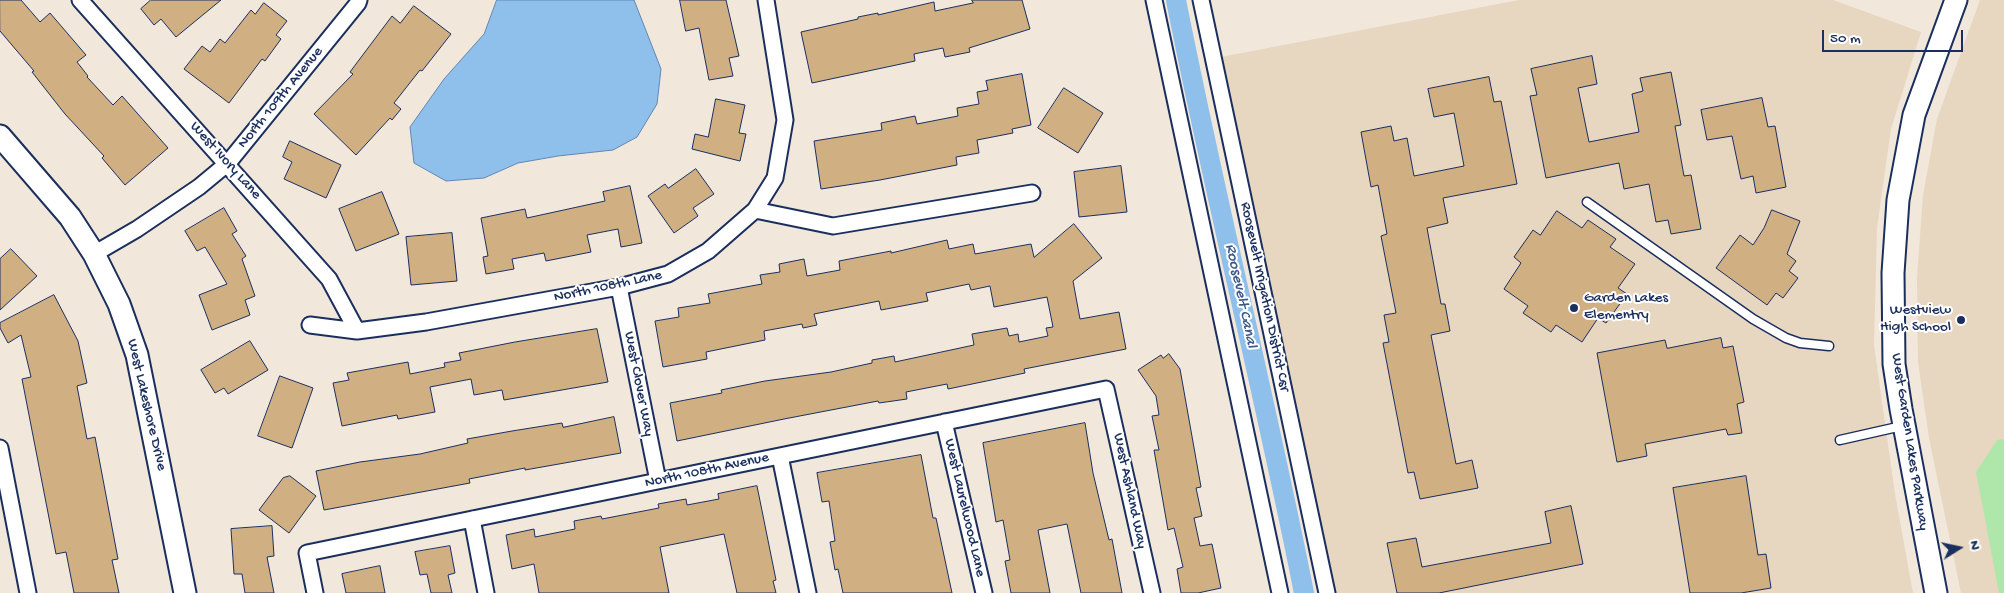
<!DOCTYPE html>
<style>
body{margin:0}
#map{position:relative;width:2004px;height:593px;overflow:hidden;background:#f1e7da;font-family:"Gochi Hand",sans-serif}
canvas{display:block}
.north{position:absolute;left:1934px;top:523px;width:50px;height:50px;-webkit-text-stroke:4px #fff;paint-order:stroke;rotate:80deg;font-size:14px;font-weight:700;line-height:20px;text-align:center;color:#1b2f5e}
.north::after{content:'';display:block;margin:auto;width:18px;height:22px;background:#1b2f5e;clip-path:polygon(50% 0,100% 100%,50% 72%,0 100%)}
.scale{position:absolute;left:1822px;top:30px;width:141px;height:22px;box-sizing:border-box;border:2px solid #1b2f5e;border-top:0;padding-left:6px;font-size:15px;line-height:18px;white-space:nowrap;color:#1b2f5e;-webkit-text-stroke:4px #fff;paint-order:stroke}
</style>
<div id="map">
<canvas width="2004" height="593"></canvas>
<div class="north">N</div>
<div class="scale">50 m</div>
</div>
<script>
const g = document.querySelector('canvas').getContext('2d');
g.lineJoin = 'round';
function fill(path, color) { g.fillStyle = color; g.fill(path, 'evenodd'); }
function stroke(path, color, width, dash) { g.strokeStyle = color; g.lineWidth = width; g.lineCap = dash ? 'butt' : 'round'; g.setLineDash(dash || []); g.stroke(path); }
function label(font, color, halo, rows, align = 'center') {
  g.font = font + ' "Gochi Hand",sans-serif'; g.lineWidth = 4; g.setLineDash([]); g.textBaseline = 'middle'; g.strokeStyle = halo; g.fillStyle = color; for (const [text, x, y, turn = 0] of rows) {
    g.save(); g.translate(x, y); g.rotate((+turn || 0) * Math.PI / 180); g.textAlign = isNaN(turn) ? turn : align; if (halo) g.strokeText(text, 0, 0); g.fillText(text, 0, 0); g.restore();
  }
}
const built = new Path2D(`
 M1519 0H1833L1921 32 1891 129 1877 228 1874 345 1895 494 1913 593H1334L1221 57Z
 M1980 0H2004V593H1961L1929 438 1918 362 1917 278 1923 195 1937 119Z`);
const green = new Path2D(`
 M2004 439V593H1999L1976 472 1997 440Z`);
const water = new Path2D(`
 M497 0H634L661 69 657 104 637 137 613 150 558 156 518 163 484 178 446 181 414 163 410 127 444 79 484 34Z`);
const canal = new Path2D(`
 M1176 0C1215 198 1265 395 1304 593`);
const building = new Path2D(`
 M0 0H21L40 22 50 13 86 55 77 62 88 76 87 77 113 105 122 96 168 148 125 185 102 158 104 156 65 114 32 72 34 71 0 31Z
 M151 0H221L176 37 161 19 154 25 141 9Z
 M680 0H726L739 56 729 58 733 76 709 80 699 28 686 31Z
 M972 0H1022L1030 29 969 48 970 52 945 57 943 48 914 54 915 61 812 83 801 32 858 19V17L878 13V15L934 2 935 11 973 3Z
 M264 3 287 21 276 35 281 39 265 61 262 59 229 103 184 69 202 46 210 52 220 39 225 43 251 10 255 14Z
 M414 6 451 34 422 71 420 70 394 103 401 109 392 120 390 118 356 155 314 114 353 74 350 72 392 16 400 23Z
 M1592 56 1597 84 1578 88 1589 142 1639 132 1632 94 1643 91 1640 78 1671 72 1681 125 1675 126 1684 176 1691 175 1701 229 1671 234 1668 220 1656 222 1649 184 1624 189 1619 163 1546 178 1530 96 1537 95 1531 69Z
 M1022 74 1031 125 1012 129 1013 133 977 140 979 153 956 157 957 165 880 180 821 189 814 141 882 130 881 123 915 116 917 124 958 116 957 108 979 104 977 92 988 90 986 81Z
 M1489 77 1494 102 1501 101 1517 184 1443 198 1448 223 1427 228 1441 304H1445L1450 331 1431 335 1456 464 1472 460 1478 488 1420 499 1414 472 1408 473 1383 343 1389 342 1384 315 1396 313 1381 236 1387 234 1378 185 1371 187 1361 132 1391 126 1394 141 1407 138 1414 176 1464 166 1454 113 1434 117 1428 89Z
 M1064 88 1103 113 1078 153 1038 128Z
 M1762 98 1768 127 1775 126 1786 187 1756 193 1753 176 1741 179 1732 136 1707 140 1701 110Z
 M716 99 745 105 739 133 746 134 740 161 692 149 695 134 708 137Z
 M290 141 341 165 326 198 284 179 292 162 283 157Z
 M1121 166 1127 212 1079 217 1074 172Z
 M696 169 714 194 693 208 698 216 674 233 648 196 665 184 668 188Z
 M630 186 642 243 621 247 618 229 587 235 591 252 546 261 544 253 512 259 514 269 486 274 483 257 488 256 481 218 525 209 527 218 605 201 603 192Z
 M382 192 399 234 356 251 339 209Z
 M224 208 237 231 232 234 246 256 242 259 255 296 245 300 250 315 212 330 199 295 227 284 205 247 197 251 185 231Z
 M1772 210 1800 221 1787 254 1796 261 1789 271 1798 278 1783 298 1776 293 1767 305 1716 268 1740 235 1753 245 1764 228Z
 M1557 211 1582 228 1588 220 1616 239 1610 247 1635 264 1618 288 1627 294 1606 323 1598 318 1582 342 1556 325 1551 332 1523 313 1528 306 1504 289 1521 263 1514 257 1533 230 1540 235Z
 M1074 224 1102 258 1073 281 1080 319 1119 312 1126 349 1024 369 1025 373 948 389 947 384 906 392 907 399 879 403 878 401 784 419 677 441 670 403 722 393 721 390 765 381 831 372 872 363V360L894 356 895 362 974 345 972 334 1007 328 1009 336 1018 334 1019 342 1048 336 1046 328 1053 327 1047 297 994 307 990 286 971 290 969 284 926 293 928 301 881 310 879 301 814 314 817 325 803 328 802 324 764 331 765 340 706 352 707 359 663 367 655 321 679 317 678 308 710 303 708 294 762 284 760 275 780 272 779 264 804 259 807 276 840 270 839 261 891 251V253L947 240 949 249 973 244 975 254 1031 244 1034 257Z
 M452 233 457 281 411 285 406 237Z
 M11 249 37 276 0 310V259Z
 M54 295 78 341 87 383 77 386 87 439 95 437 118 559 112 560 119 593H74L66 552 56 554 22 379 31 377 21 335 8 343 0 328V323Z
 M597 329 608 382 504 400 502 390 474 395 471 379 430 387 435 412 398 419 397 415 342 426 333 383 349 380 347 373 408 362 410 374 445 367 444 363 461 360 459 353 515 342Z
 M1721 338 1723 348 1733 346 1744 402 1737 404 1742 433 1728 435 1726 429 1645 444 1647 456 1617 462 1597 353 1665 340 1667 348Z
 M250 341 268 370 228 394 224 388 215 393 201 370Z
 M1169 354 1180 369 1201 487 1196 488 1202 516 1194 518 1200 546 1212 544 1221 588 1198 593H1181L1177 569 1183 567 1174 528 1168 530 1154 450H1159L1152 416 1159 415 1156 396 1138 370 1161 355 1163 358Z
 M280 376 313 388 292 448 258 436Z
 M614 417 621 453 525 470V468L469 479 470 483 324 510 316 471 360 462 420 454 468 443 467 439 512 431 562 423 563 427Z
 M1085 423 1093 473 1109 540 1112 539 1122 593H1081L1067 524 1038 530 1050 593H1011L1005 561 1010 560 1003 520 996 522 983 443Z
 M921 455 933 518H936L952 593H843L838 569 835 570 830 542 835 541 829 501 822 502 817 473Z
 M290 476 316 496 289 533 259 510 283 478Z
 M1746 476 1758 555 1766 554 1771 588 1741 593H1690L1673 488Z
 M757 486 776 580 773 581 776 593H737L724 534 660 547 669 593H539L534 564 512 569 506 535 534 529 535 537 575 529 574 521 601 516 602 519 659 508 658 504 686 499 687 505 719 499 718 494Z
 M1571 506 1583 564 1439 593H1397L1387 543 1416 538 1422 567 1551 543 1545 512Z
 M272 526 274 556 267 557 274 593H245L242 574H234L231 529Z
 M450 546 455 573 448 575 452 593H431L427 574 420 575 415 552Z
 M380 566 385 593H346L342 574Z`);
const lane = new Path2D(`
 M1587 202 1753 319 1786 338 1800 343 1829 346
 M1840 440 1902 426`);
const street = new Path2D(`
 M80 0 329 279 357 331
 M1154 0 1280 593
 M1201 0 1327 593
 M755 210 775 178 785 120 766 0
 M94 254 137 229 199 187 228 163 358 3 359 0
 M619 287 658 481
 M310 325 357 331 426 322 619 287 668 274 708 251 755 210 833 226 1032 193
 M944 422 984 593
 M0 448 28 593
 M780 456 808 593
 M472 519 486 593
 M315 593 307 553 1106 389 1152 593`);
const secondary = new Path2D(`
 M0 136 70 217 94 254 119 304 137 355 185 593
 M1936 593 1901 409 1894 364 1893 273 1898 200 1914 115 1956 0`);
const markers = [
 [1574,308,5,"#1b2f5e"],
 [1961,320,5,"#1b2f5e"]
];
const streetNames = [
 ["North 109th Avenue",281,98,-51],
 ["West Ivory Lane",225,161,48],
 ["North 108th Lane",608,287,-12],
 ["Roosevelt Irrigation District Csr",1264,297,78],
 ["West Clover Way",638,384,79],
 ["West Lakeshore Drive",146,405,77],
 ["West Garden Lakes Parkway",1909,442,81],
 ["North 108th Avenue",707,471,-12],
 ["West Ashland Way",1129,491,78],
 ["West Laurelwood Lane",964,508,77]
];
const poiNames = [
 ["Garden Lakes",1584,299],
 ["Elementry",1584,316],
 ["Westview",1951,311,"right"],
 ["High School",1951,328,"right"]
];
const waterNames = [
 ["Roosevelt Canal",1240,296,78]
];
fill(built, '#e7d6c0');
fill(green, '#afe7aa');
fill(water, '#8fc0eb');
stroke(water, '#6186b3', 1);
stroke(canal, '#8fc0eb', 20);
fill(building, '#d0af83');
stroke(building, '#1b2f5e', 1);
stroke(lane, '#1b2f5e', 11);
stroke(street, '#1b2f5e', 19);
stroke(secondary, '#1b2f5e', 25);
stroke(lane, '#fff', 8);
stroke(street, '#fff', 15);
stroke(secondary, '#fff', 21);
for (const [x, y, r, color] of markers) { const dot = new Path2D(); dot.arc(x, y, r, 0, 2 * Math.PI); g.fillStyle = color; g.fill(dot); stroke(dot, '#fff', 2); }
label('15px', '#1b2f5e', '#fff', streetNames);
label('15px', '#1b2f5e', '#fff', poiNames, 'left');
label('italic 16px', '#3e5a88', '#fff', waterNames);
</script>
